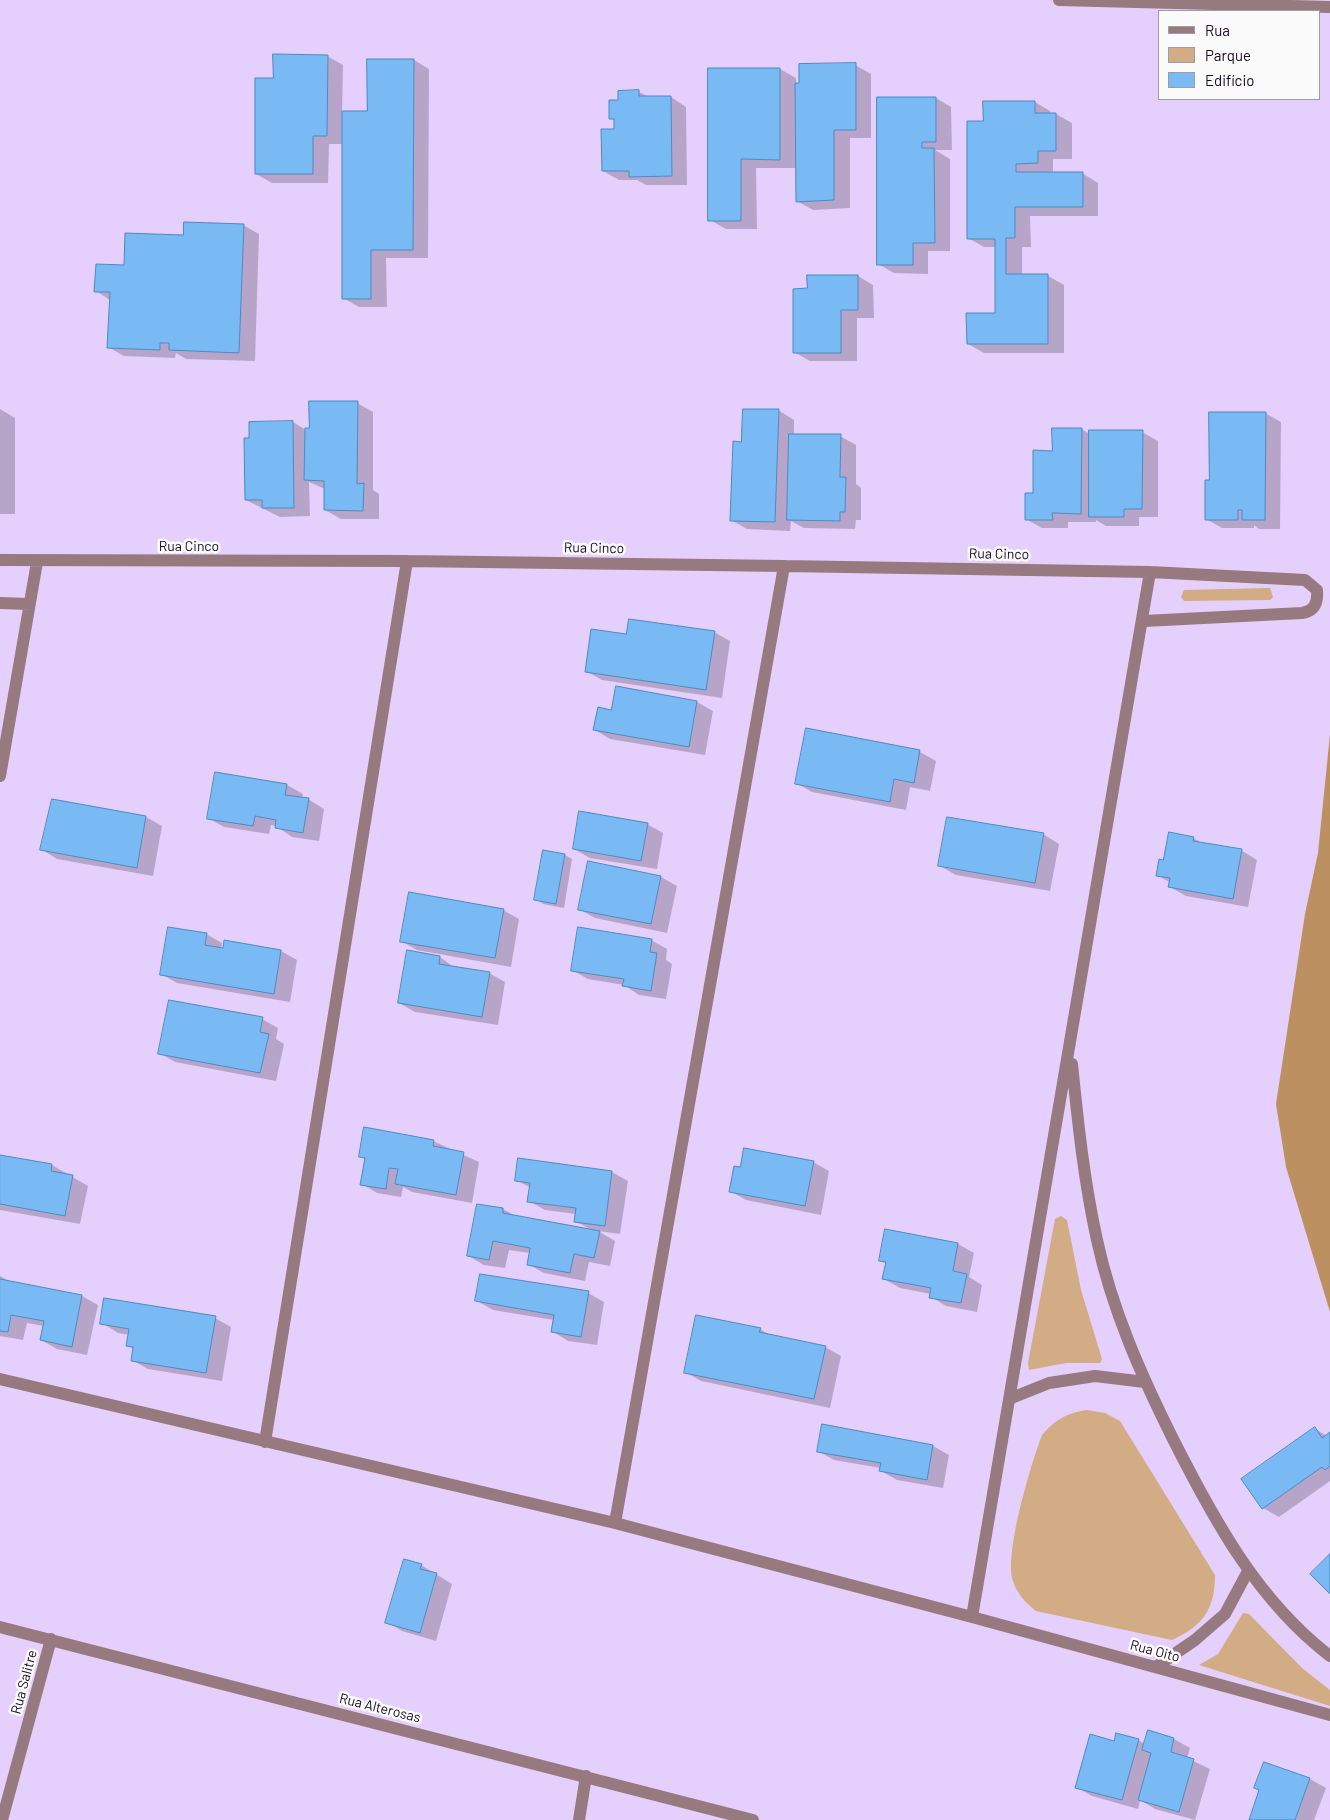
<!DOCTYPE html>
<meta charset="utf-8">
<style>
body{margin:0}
#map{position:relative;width:1330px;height:1820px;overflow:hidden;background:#e5cffc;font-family:Barlow,sans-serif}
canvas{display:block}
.legend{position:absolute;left:1158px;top:10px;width:162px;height:90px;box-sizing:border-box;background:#fbfbfb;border:1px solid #a09ba5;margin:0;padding:6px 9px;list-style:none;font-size:15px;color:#180a24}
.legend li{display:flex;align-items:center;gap:10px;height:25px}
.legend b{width:25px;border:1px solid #a09ba5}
</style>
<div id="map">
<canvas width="1330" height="1820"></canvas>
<ul class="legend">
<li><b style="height:6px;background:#977a7f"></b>Rua</li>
<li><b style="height:14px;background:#d2ac84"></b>Parque</li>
<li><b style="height:14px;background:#79b9f4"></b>Edifício</li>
</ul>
</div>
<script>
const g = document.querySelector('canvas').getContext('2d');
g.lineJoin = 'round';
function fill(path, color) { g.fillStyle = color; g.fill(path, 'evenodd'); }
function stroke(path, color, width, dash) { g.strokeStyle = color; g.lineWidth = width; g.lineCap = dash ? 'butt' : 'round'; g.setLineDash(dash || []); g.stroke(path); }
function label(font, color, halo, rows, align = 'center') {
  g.font = font + ' Barlow,sans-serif'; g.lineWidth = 5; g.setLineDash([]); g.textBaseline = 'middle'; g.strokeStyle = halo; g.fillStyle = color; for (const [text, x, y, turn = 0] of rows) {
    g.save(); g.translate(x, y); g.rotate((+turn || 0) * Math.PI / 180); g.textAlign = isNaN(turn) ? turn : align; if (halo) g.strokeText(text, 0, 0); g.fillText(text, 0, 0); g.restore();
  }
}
const green = new Path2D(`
 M1270 588 1273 597 1270 600 1184 601 1181 597 1184 590Z
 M1061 1216 1067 1220 1081 1290 1102 1359 1100 1363H1066L1029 1370 1028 1363 1055 1219Z
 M1087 1410 1105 1413 1120 1421 1215 1575C1215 1609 1203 1626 1172 1640L1036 1611C1026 1603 1017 1594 1013 1581 1004 1553 1031 1464 1042 1435 1056 1419 1067 1413 1087 1410Z
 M1243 1613 1249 1614 1302 1668 1330 1690V1706L1199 1665 1218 1654Z`);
const forest = new Path2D(`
 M1330 734V1312L1286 1167 1276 1104 1305 914 1318 853Z`);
const shadow = new Path2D(`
 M327 56 343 65 342 112H368L414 60 429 69 428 258H386L387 307H359L343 298 344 144H329L328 183H272L256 174 274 79Z
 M855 65 871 74V138H850V208L813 210 797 201V168H756L757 229H726L710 220 780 69 796 78V84H800Z
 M619 92H639L649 97H671L686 107 687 185H646L637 180H619L603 171 615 130V121L610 118 619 101Z
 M936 98 951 107 952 150H935L950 159V251H928V274L894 273 878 264Z
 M1035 102 1050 111V114H1056L1072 123V159H1053V174L1082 173 1098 183V216H1030L1031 247H1022V276H1048L1064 285V353H984L968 344 996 314V247H984L968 238 984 122Z
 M243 225 259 234 255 361 186 359 176 353 175 358 124 356 108 347 110 300 96 291 125 266 185 236Z
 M858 276 873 285 874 318H857V361H810L794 352 809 290Z
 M357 403 373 412V490L379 494V519H341L325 510V489L309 482 310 516 280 517 246 500 293 422 306 430Z
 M0 409 15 418V514H0Z
 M778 410 794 420V435L840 436 856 445V484L861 488V520H856L855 529 804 528 791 521 790 531 747 529 731 520 742 443Z
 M1265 413 1281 422 1280 529H1259L1254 525V528H1222L1206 519 1210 482Z
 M1081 429 1090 434 1142 432 1158 441V517H1139V526H1106L1096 520V522H1068V528H1042L1026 519 1034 494 1054 452Z
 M714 632 730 641 722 698 602 680 586 671 627 636Z
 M617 688 697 702 713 711 705 755 610 739 595 730 612 711Z
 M920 752 936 761 930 791 910 787 906 810 812 792 796 783Z
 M216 774 287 785 303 794 302 798 308 799 324 809 319 841 292 837 276 826 271 825 269 834 224 827 208 818Z
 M53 800 146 817 162 826 153 876 57 859 41 849Z
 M647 824 663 833 657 869 590 858 574 849Z
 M1043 834 1059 844 1050 891 956 875 940 866Z
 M1193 838 1204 844 1241 850 1257 860 1248 907 1186 896 1170 887 1171 883 1157 875 1164 862Z
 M544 851 565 855 572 859 564 908 543 904 536 899Z
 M589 862 661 877 677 886 667 933 595 918 579 909Z
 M503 910 519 919 511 967 417 950 401 941Z
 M206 934 222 943 221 949 224 950 225 942 281 951 297 960 290 1002 177 983 161 974Z
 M651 940 667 949 666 960 672 964 666 999 639 995 624 985 588 979 572 970Z
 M440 957 455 968 489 973 505 982 498 1025 415 1012 399 1003Z
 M262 1019 278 1028 276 1039 284 1044 276 1081 175 1062 159 1053Z
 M433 1141 479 1162 472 1203 412 1192 403 1187 401 1197 377 1193 362 1184 366 1160 360 1156Z
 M0 1156 52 1165 88 1186 80 1224 0 1210Z
 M519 1159 612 1172 628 1181 620 1234 598 1231 615 1241 610 1266 589 1262 585 1281 544 1273 528 1264 530 1253 509 1250 505 1268 484 1265 469 1256 503 1209 517 1217 592 1230 575 1221 576 1214 545 1210 529 1201 531 1188 516 1180Z
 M813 1162 829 1171 821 1215 746 1200 730 1191 741 1168Z
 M886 1230 958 1244 974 1253 969 1277 982 1285 977 1312 946 1306 931 1297V1294L900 1288 884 1279 887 1264 880 1261Z
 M0 1276 12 1283 82 1296 98 1305 87 1355 57 1349 41 1340 44 1326 27 1323 23 1340 0 1336Z
 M588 1293 604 1302 597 1345 568 1341 552 1331 554 1320 493 1310 477 1301Z
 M215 1318 231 1327 222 1381 148 1369 132 1360 134 1349 128 1345 130 1335 118 1333 102 1323Z
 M760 1329 771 1336 825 1347 841 1356 830 1408 701 1381 685 1372Z
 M1315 1429 1327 1436 1330 1434V1481L1279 1517 1263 1508Z
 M933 1446 949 1455 943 1488 897 1480 881 1471V1468L834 1460 818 1451Z
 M421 1565 452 1584 436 1641 402 1631 387 1622Z
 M1149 1732 1174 1739 1190 1748 1187 1758 1210 1769 1195 1820 1155 1809 1140 1800 1138 1809 1092 1796 1076 1787 1138 1740 1145 1744Z
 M1265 1764 1310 1779 1326 1788 1314 1820H1250L1260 1791Z`);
const building = new Path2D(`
 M273 54 328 55 327 136H313V174H255V78H273Z
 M367 59H414L413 250H371V299H342V111H367Z
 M856 63V130H834V200L796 202 795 83H799V64Z
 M708 68H780V160L741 159V221H708Z
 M639 90V96H671L672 176 629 177V171H602L601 129H614V119H609V100H618V91Z
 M877 97H936V142H922V148H934L935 243H913V265H877Z
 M983 101H1035V113H1056V151H1038V163L1016 164V172H1083V207H1015V238H1006V274H1048V344H967L966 313H995V239H967V121H983Z
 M184 222 244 224 239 353 169 350V343H160V350L107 348 110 292H94L96 264 124 265 125 233 183 235Z
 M807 275H858V310H841V353H793V289L807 288Z
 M309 401H358L357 484 364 483 363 511 324 510V481L304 480 305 428H309Z
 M743 409H779L775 522 730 521 733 441 741 442Z
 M1209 412H1266L1265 520H1242V510H1238V520H1205V480H1209Z
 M293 421 294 508H262V500H245L244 438H249V422Z
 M1052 428H1082L1081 514 1052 513 1053 520H1025V493H1033V450L1052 451Z
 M1089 430H1143L1142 509H1124V517H1089Z
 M789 434H841L840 477H846L845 512H840V521L787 520Z
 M629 619 715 631 706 690 585 672 591 629 626 634Z
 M616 686 697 701 689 747 593 730 598 707 611 710Z
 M806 728 920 750 914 783 894 779 890 802 795 784Z
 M215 772 287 784 285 795 309 798 303 833 275 828 276 820 255 816 253 826 207 819Z
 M52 799 146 816 137 868 40 850Z
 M579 811 648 823 641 861 573 849Z
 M947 817 1044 833 1035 883 938 866Z
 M1169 832 1194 837 1193 841 1242 849 1233 899 1168 887 1170 878 1156 876 1159 859 1163 860Z
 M543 850 565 854 556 904 534 900Z
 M588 861 661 876 651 924 578 910Z
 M409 892 504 909 495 958 400 942Z
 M168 927 207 933 205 945 223 948 224 940 281 950 274 994 160 975Z
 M578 927 652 939 650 952 657 953 651 991 622 986 624 979 571 971Z
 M407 950 440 956 439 964 490 972 482 1017 398 1003Z
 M169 1000 263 1017 260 1032 269 1034 260 1073 158 1054Z
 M364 1127 434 1140 433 1146 464 1152 456 1195 395 1184 398 1169 389 1168 386 1189 360 1185 365 1158 359 1157Z
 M744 1148 814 1161 805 1206 729 1192 734 1166 740 1167Z
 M0 1155 52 1164 51 1171 73 1175 65 1216 0 1204Z
 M518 1158 612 1171 605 1226 574 1222 576 1208 527 1202 530 1183 515 1181Z
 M477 1204 503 1208V1213L600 1231 594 1258 574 1254 570 1273 527 1265 530 1248 493 1241 489 1260 467 1256Z
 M885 1229 958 1243 953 1271 967 1274 961 1303 929 1298 931 1288 882 1279 886 1262 879 1261Z
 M480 1274 589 1291 581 1337 551 1332 554 1315 475 1301Z
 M0 1279 82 1295 72 1347 40 1340 44 1321 11 1315 8 1332 0 1331Z
 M104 1298 216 1316 206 1373 131 1361 133 1347 126 1346 129 1329 100 1324Z
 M696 1315 761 1328 759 1332 826 1346 814 1399 684 1373Z
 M822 1424 933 1445 927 1480 879 1471 881 1463 817 1452Z
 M1315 1427 1322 1438 1330 1432V1466L1325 1470 1322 1467 1262 1509 1241 1479Z
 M1330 1554V1594L1310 1574Z
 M404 1559 422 1564 420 1569 437 1573 420 1633 385 1623Z
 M1148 1730 1174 1738 1171 1752 1194 1759 1179 1812 1138 1800 1151 1753 1142 1750Z
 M1116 1733 1139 1739 1122 1800 1075 1788 1090 1734 1114 1741Z
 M1264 1762 1310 1778 1295 1820H1249L1259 1790 1254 1788Z`);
const minor = new Path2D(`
 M1059 0 1330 7
 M0 560 407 561 784 566 1150 572 1305 580 1317 590C1318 602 1315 611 1302 613L1144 621
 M0 603 29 604
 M0 776 37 562
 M1072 1064C1078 1123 1084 1181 1097 1240 1112 1310 1142 1377 1174 1441 1214 1520 1258 1601 1330 1656
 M0 1379 615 1523 972 1617 1330 1715
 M1009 1399 1049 1383 1095 1376 1145 1382
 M265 1442 407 561
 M615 1523 784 566
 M972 1617 1150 572
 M0 1627 753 1820
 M1157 1666 1195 1640 1225 1614 1248 1571
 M2 1820 51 1639
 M579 1820 586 1776`);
const streetNames = [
 ["Rua Cinco",189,546],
 ["Rua Cinco",594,548,1],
 ["Rua Cinco",999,554,1],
 ["Rua Oito",1155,1651,15],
 ["Rua Salitre",24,1682,-75],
 ["Rua Alterosas",380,1708,14]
];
fill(green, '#d2ac84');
fill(forest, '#bd9061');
fill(shadow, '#0003');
fill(building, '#79b9f4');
stroke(building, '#4b8ac2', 1);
stroke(minor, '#977a7f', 12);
label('14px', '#180a24', '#fbfbfb', streetNames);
</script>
